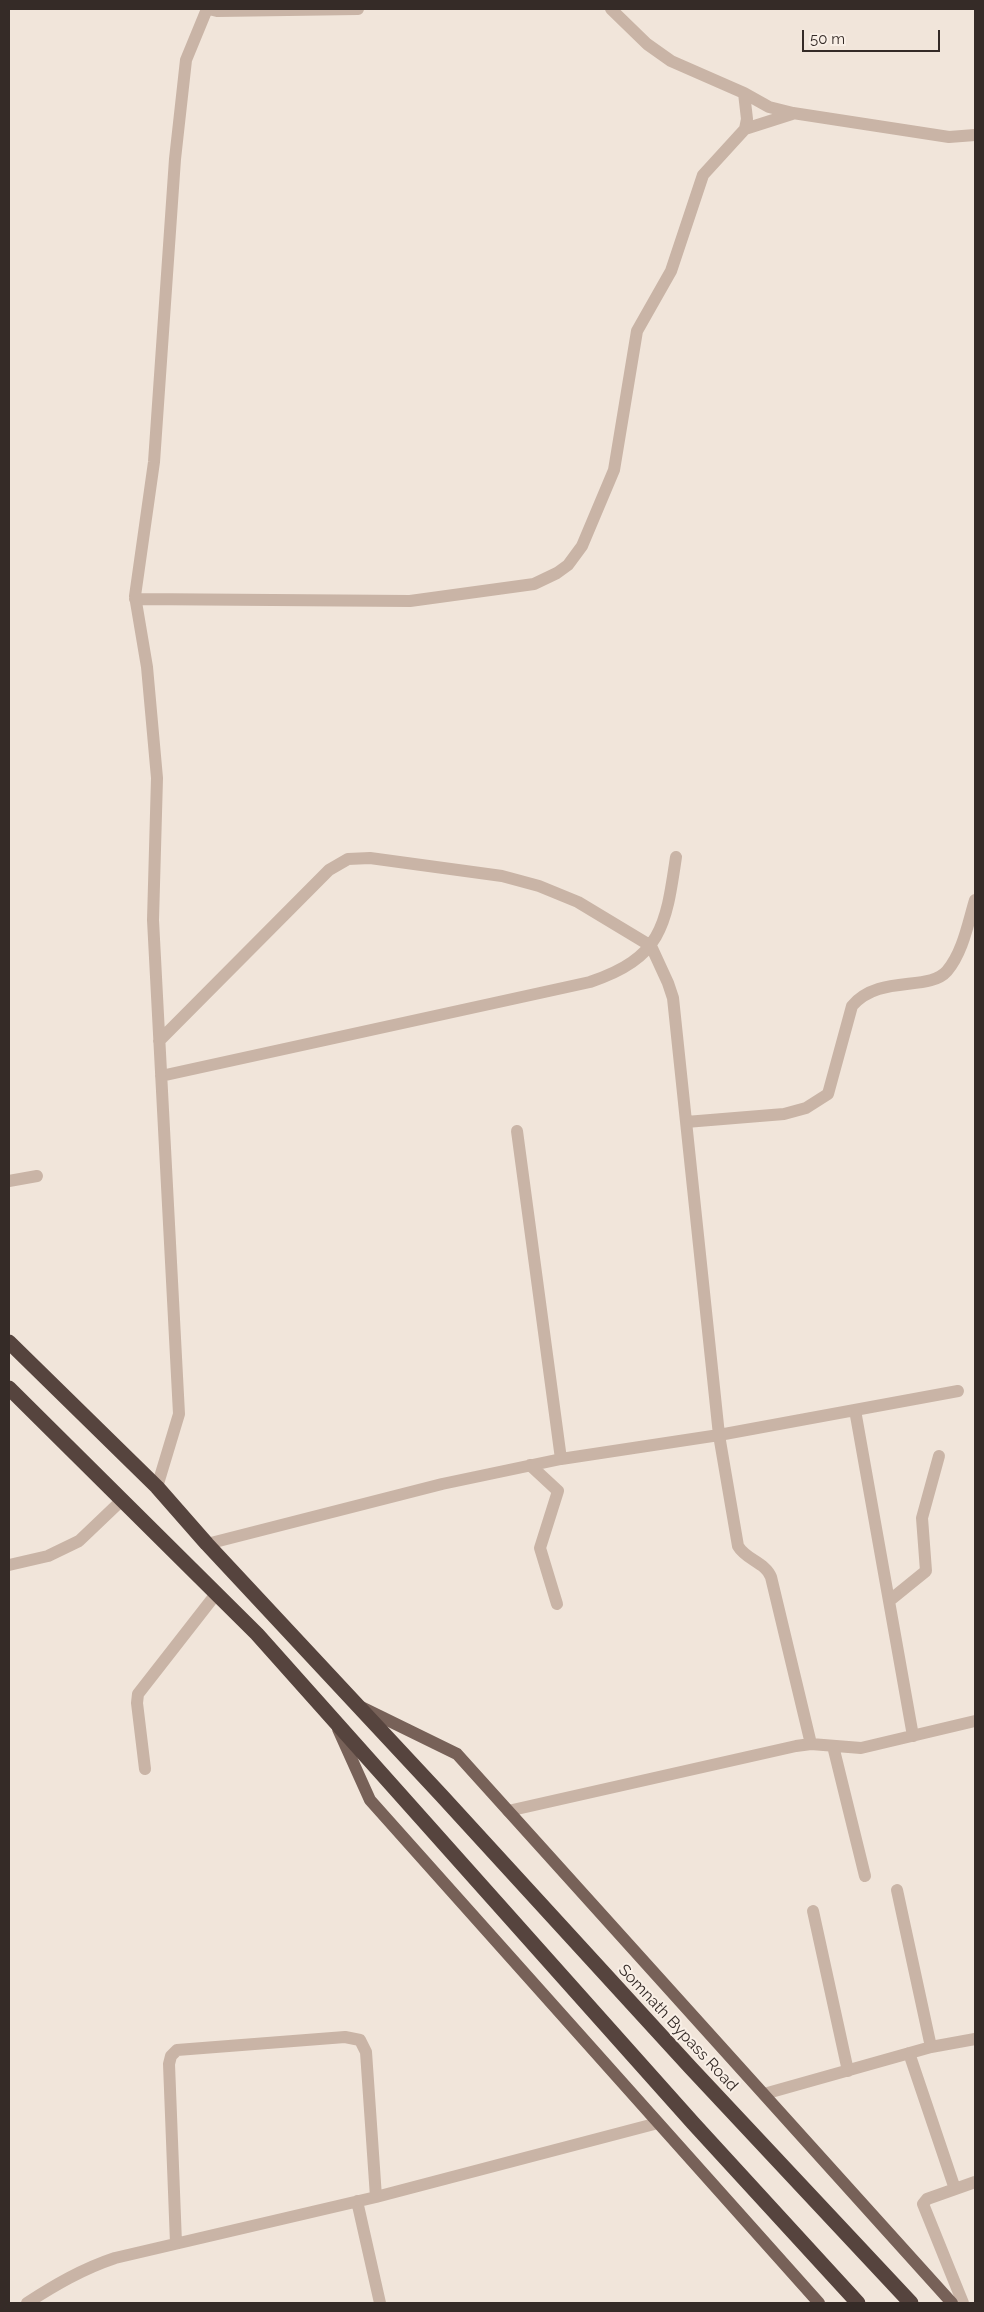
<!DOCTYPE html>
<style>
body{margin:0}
#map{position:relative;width:984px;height:2312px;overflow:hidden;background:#f1e5da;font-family:Raleway,sans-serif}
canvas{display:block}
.frame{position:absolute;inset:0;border:10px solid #352b27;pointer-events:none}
.scale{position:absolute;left:802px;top:30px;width:138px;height:22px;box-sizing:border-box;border:2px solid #352b27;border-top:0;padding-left:6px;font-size:15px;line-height:18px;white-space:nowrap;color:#352b27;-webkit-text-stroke:4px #f9efe6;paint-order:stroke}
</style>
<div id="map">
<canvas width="984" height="2312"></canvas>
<div class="frame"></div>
<div class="scale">50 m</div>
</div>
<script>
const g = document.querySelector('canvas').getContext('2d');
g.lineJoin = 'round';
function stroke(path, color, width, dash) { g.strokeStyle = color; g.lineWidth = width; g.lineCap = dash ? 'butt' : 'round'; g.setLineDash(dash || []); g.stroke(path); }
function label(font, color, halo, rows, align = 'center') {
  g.font = font + ' Raleway,sans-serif'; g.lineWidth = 4; g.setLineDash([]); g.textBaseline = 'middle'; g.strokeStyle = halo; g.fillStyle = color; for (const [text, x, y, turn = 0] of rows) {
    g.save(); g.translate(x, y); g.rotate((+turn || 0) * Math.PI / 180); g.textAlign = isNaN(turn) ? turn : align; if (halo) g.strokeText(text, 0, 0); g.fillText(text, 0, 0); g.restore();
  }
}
const minor = new Path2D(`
 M209 9 217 11 358 9
 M611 9 647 44 671 61 744 93 769 107 793 113 949 137 975 135
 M745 129 792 114
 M135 599 410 601 534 584 557 573 568 565 582 546 614 470 637 331 671 271 703 175 745 129 747 119 744 93
 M159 1041 329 870 348 859 370 858 502 876 539 886 578 902 651 946 668 983 673 998 719 1435 738 1546C746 1560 765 1562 771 1577L811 1744
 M161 1076 590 982C662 958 666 925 676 857
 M686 1122 784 1114 806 1108 828 1094 852 1006C879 974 929 992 947 971 963 952 968 923 975 900
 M517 1131 561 1459
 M9 1181 37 1176
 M855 1410 913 1736
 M530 1465 558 1491 540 1548 557 1604
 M157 1487 179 1414 153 920 157 778 147 667 135 596 154 462 175 159 186 60 207 9
 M207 1544 442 1484 561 1459 719 1435 958 1391
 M9 1565 48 1556 79 1541 122 1500
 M889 1601 926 1571 922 1518 939 1456
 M833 1746 865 1876
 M145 1769 137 1703 138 1694 216 1594
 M508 1811 796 1746 811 1744 861 1748 975 1721
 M897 1890 931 2047
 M813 1911 848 2071
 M909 2053 955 2189
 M764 2094 931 2047 975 2039
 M357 2201 380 2303
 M176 2243 169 2064 171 2056 177 2050 345 2037 360 2040 366 2052 376 2197
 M27 2303C55 2285 82 2269 115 2258L376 2197 658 2123
 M963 2303 923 2204 927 2199 975 2182`);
const major = new Path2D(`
 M361 1707 457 1754 952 2303
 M338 1729 370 1800 819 2303`);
const highway = new Path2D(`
 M9 1342 157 1487 207 1544 442 1796 690 2067 911 2303
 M9 1388 257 1634 693 2123 858 2303`);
const streetNames = [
 ["Somnath Bypass Road",678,2028,47]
];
stroke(minor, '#c9b4a6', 12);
stroke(major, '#776158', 12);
stroke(highway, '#56443e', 15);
label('16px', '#352b27', '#f9efe6', streetNames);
</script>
